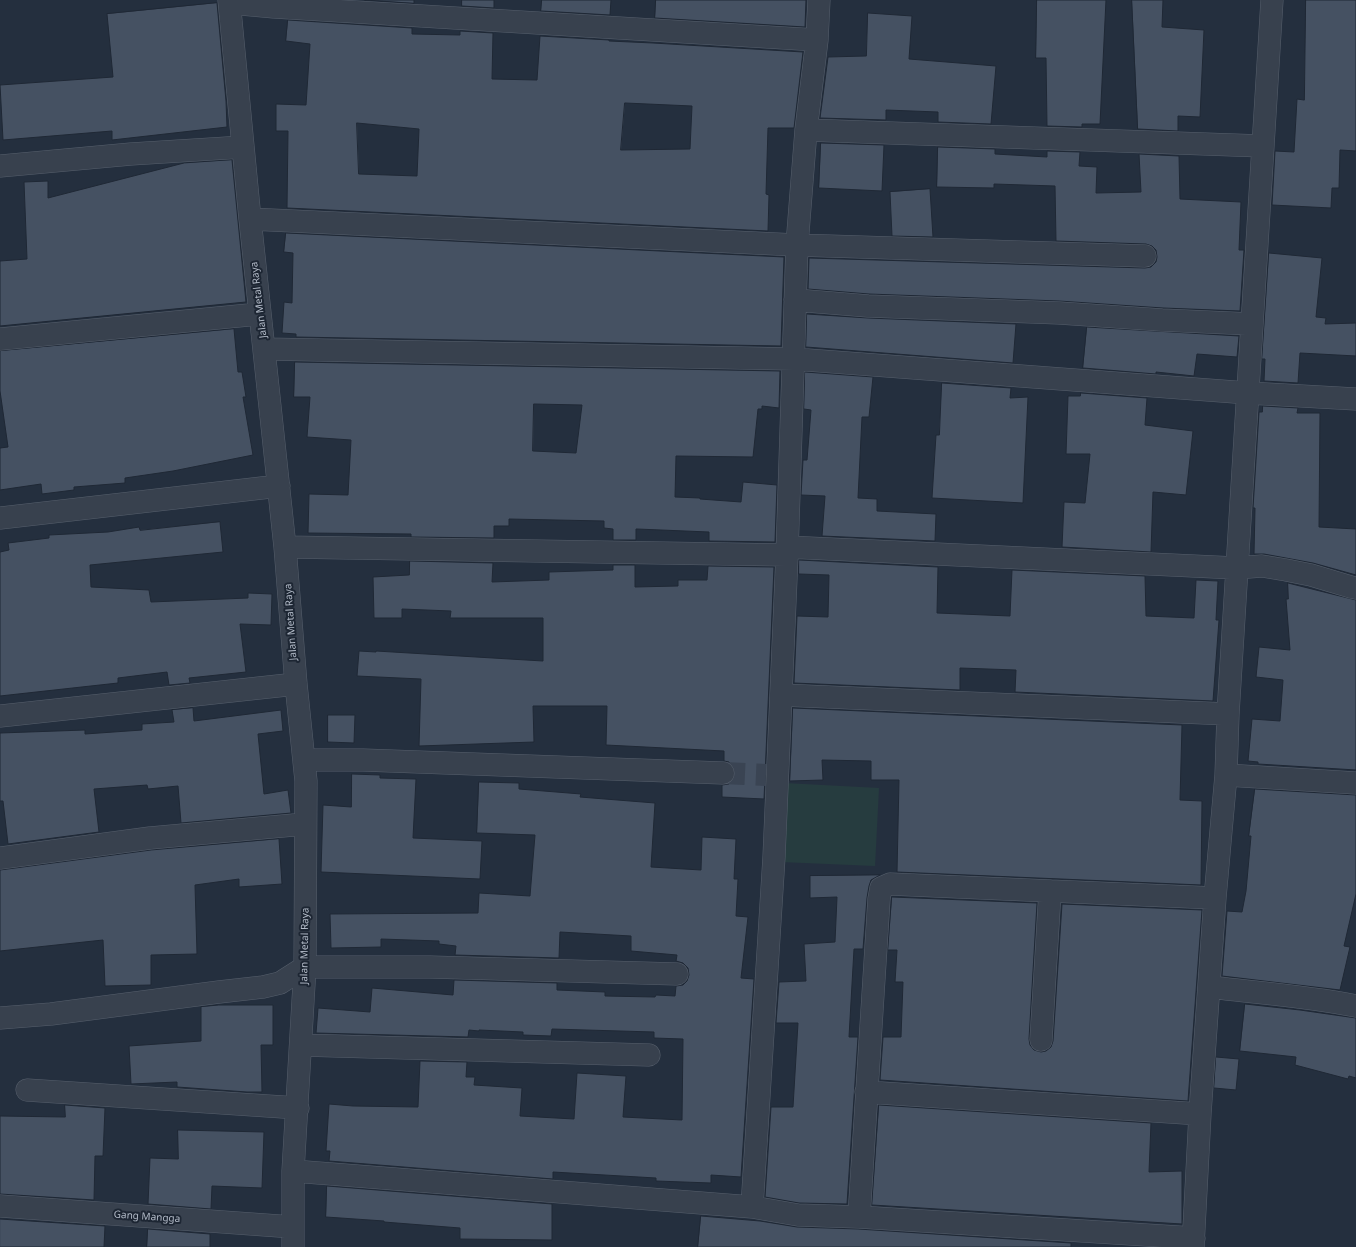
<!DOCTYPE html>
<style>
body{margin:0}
canvas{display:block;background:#242f3e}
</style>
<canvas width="1356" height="1247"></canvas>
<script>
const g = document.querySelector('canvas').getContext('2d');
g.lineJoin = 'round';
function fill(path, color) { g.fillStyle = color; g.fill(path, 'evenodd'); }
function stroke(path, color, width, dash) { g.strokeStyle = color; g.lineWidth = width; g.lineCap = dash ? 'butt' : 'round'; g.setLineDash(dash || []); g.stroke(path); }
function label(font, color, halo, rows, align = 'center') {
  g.font = font + ' "Noto Sans",sans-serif'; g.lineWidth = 4; g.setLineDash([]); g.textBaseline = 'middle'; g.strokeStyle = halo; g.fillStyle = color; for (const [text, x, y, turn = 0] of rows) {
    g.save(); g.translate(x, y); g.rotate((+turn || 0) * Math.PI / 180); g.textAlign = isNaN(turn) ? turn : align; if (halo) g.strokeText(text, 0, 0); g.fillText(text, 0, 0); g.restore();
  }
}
const green = new Path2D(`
 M784 783 879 788 875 866 781 862Z`);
const building = new Path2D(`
 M365 0H414V3Z
 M462 0H494V8L462 6Z
 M542 0H611L610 15 541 11Z
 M656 0H806L805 27 655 18Z
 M1037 0H1106L1100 124H1082V127L1047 126 1046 58H1036Z
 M1132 0H1163L1162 27 1204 30 1200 117 1178 116V131L1138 129Z
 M1306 0H1356V151L1340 150 1339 188H1332L1331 208 1272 205 1275 151 1294 152 1297 99 1304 100Z
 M217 3 226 101 227 127 112 140V131L3 140 0 85 113 77 107 14Z
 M868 13 912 16 909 59 996 66 991 124 938 122V112L886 110V120L820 118 828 57 866 56Z
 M288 20 412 28V34L460 35V31L493 33 492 79 537 80 540 36 609 40V41L653 43 803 52 794 128H768L766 194 769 195 768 231 287 208 288 131H276V104L306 105 310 44 286 41ZM625 103 692 106 690 149 621 150ZM357 123 419 129 417 176 359 174Z
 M821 143 884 145 882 191 819 188Z
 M938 147 995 149V154L1047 157V151L1080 152 1079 166 1097 167 1096 193 1141 192 1139 154 1179 156 1180 199 1241 202 1239 250H1244L1240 311 1163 308 1059 301 869 294 808 289 809 258 1145 268 1151 267 1156 262 1157 257 1156 250 1152 246 1146 244 1056 241 1055 186 994 184V188L937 187Z
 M232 160 246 302 0 326V261L27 259 24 182 48 181V198L184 163Z
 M930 189 933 237 892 236 890 192Z
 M286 233 784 257 781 346 296 337V334L282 333 284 302 292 303 293 253 284 252Z
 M1269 253 1322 258 1316 317 1326 318 1325 324 1356 323V356L1300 353 1298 383 1264 381 1265 359H1262Z
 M807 314 868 318 1016 324 1013 363 806 347Z
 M1087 327 1239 336 1237 357 1197 354 1194 376 1156 372V374L1083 368Z
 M234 329 238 372H242L246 397H243L253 455 173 471 125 478V483L74 487V490L42 494 41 484 0 490V448L8 447 0 391V351Z
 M295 362 780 371 779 408 762 406V409H758L753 457 676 456 675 497 700 498V499L741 502 743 482 777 485 775 542 709 541V532L637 529H636V540H613V529L604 528V521L509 519V526H494V538L411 537V534L308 533 309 494 348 495 351 440 307 437 310 397H294ZM534 404 582 405 576 453 533 451Z
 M805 372 873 377 869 417H862L858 498 877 499V511L936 514 935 541 822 536 825 496 801 495 803 460H807L811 410 804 409Z
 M942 383 1011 388 1010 398 1028 397 1023 503 932 498 936 435H939Z
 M1081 393 1147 398 1145 425 1193 431 1186 495 1153 492 1151 552 1062 547 1064 502 1085 503 1090 454H1066L1068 396H1080Z
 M1263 406 1298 408 1297 413H1320L1319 527 1356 529V575L1313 563 1264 554H1254L1255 508H1253L1259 412H1262Z
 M220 522 223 552 90 565 91 587 149 590 151 602 248 598V593L272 594 271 625 240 624 246 672 189 678 190 683 169 685 167 672 118 678V683L0 696V552L9 550 8 543 49 538V535L108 532 139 527 140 530Z
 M799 560 938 567 937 613 1010 616 1012 570 1145 576 1146 616 1194 618 1196 580 1218 581 1216 620H1219L1213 701 1015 692 1016 670 960 668V690L794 683 797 616 828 617 829 575 799 574Z
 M410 561 493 563 492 582 549 580V572L613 570V565H635V587L678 586V580H707L708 566 774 567 764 799 722 797V785L729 784 734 779 735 774 734 767 729 762 724 761V751L606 745 607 706H533L534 742 419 746 421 679 357 676 359 651 376 652V651L543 661V618H450L451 611 402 609V618H374L373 577 409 575Z
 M1288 583 1356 600V770L1258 764V762L1248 761 1252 719 1280 721 1283 680 1256 677 1259 647 1290 650 1286 599H1288Z
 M193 708 194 721 281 710 283 731 258 734 264 794 288 790 291 813 181 823 178 786 148 789 147 785 94 789 99 832 8 844 3 801H0V733L85 730V734L142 730V724L174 722 172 710Z
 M793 708 1182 725 1180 800 1202 801 1201 885 897 872 899 780H871V761L822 760 823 780 790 781Z
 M328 715H355L354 743 328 742Z
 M352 774 380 775V778L416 779 413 838 482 841 480 879 321 872 323 805 351 807Z
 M479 782 519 783V789L581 794 580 797 655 803 651 867 701 870 702 837 736 839 734 879H738L736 916 748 917 741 978 754 979 741 1177 711 1175V1183L656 1181V1178L553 1172V1179L329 1161 330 1151H326L329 1104 353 1106 418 1107 420 1061 467 1062 466 1077H475L474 1085 522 1088 520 1116 574 1119 577 1073 626 1076 623 1117 682 1120 683 1039 654 1038V1032L552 1029 551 1036 523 1035V1032L479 1030V1031L469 1030 468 1037 316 1033 318 1008 370 1012 372 988 453 995 454 980 557 983V990L605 992V996L655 997 656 995 675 996 676 986 683 985 687 981 689 975 688 968 683 963 676 961 677 955 631 951V936L560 932 559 958 455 955 456 946 439 944V941L381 939V947L331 948 330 914 478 913 479 893 530 896 535 835 477 833Z
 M1255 789 1356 795V894L1344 946 1350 947 1340 990 1222 976 1227 911 1242 912 1246 891 1251 836H1249Z
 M279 839 282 884 239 887V879L195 885 197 954 151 955V985L105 986 103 940 0 951V870L151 850Z
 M880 875 871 880 869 886 867 898 863 949H854L849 1037H858L847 1204 799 1203 765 1197 771 1107H793L798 1023H776L779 982 806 981 804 944 835 942 837 897 810 898V876Z
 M892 897 1037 903 1029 1039 1030 1045 1034 1050 1041 1052 1046 1051 1051 1047 1053 1041 1062 904 1202 910 1188 1101 880 1080 883 1037H901L903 982H895L897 950H888Z
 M1245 1004 1300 1010 1356 1018V1078L1349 1076 1348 1079 1295 1065 1296 1057 1240 1051Z
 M219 1005H273V1045H261L262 1092H247L177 1087V1082L131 1084 129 1046 201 1041V1007Z
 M1216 1057 1239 1059 1236 1090 1214 1088Z
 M65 1105 105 1108 103 1156H95L94 1200 0 1194V1116L65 1117Z
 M879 1105 1151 1123 1149 1172 1182 1171V1224L872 1205Z
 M178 1130 264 1132 262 1188 212 1186 211 1209 148 1204 150 1158 178 1159Z
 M327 1186 552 1204V1240L460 1239V1228L384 1222V1221L326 1217Z
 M701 1216 760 1221 797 1227 858 1229 1071 1243V1247H698Z
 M0 1219 105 1226 104 1247H0Z
 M148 1229 210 1234V1247H147Z`);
const minorTunnel = new Path2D(`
 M723 773 766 775`);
const minor = new Path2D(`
 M229 0 250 219 285 547 296 684 306 781 305 967 293 1171V1247
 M230 3 274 7 817 40
 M806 130 1262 146
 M0 166 131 154 243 147
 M250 219 797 245 1145 256
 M795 300 868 306 1059 313 1162 320 1252 324
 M0 339 259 314
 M265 349 794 359 1248 393 1356 399
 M0 518 279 486
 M285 547 787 555
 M787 547 1236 568 1262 566 1286 570 1311 575 1351 587 1356 588
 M781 695 1228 714
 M0 716 296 684
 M304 760H363L723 773
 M1226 775 1356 783
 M0 858 150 838 305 824
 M1050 891 1215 898
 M1210 987C1258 993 1308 996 1356 1006
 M0 1018 51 1014 219 992 263 987 280 983 305 967H430L677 974
 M301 1045 649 1055
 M27 1090 298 1108
 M866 1092 1200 1114
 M293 1171 752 1207 798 1215 859 1217 1194 1238
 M0 1206 293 1227
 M752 1207 774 857 787 555 797 245 806 130 817 40 819 0
 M859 1217 879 899 881 888 890 884 1050 891 1041 1040
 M1193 1247 1200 1114 1215 898 1226 775 1228 714 1272 0`);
const streetNames = [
 ["Jalan Metal Raya",259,300,-97],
 ["Jalan Metal Raya",291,622,-94],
 ["Jalan Metal Raya",305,946,-89],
 ["Gang Mangga",147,1217,4]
];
fill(green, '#263c3f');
fill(building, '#455162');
stroke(building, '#1f2835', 1);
stroke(minorTunnel, '#3a4453', 22, [22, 11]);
stroke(minor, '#565f6c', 23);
stroke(minor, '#38414e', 22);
label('10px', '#b4bcc9', '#1d2633', streetNames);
</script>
